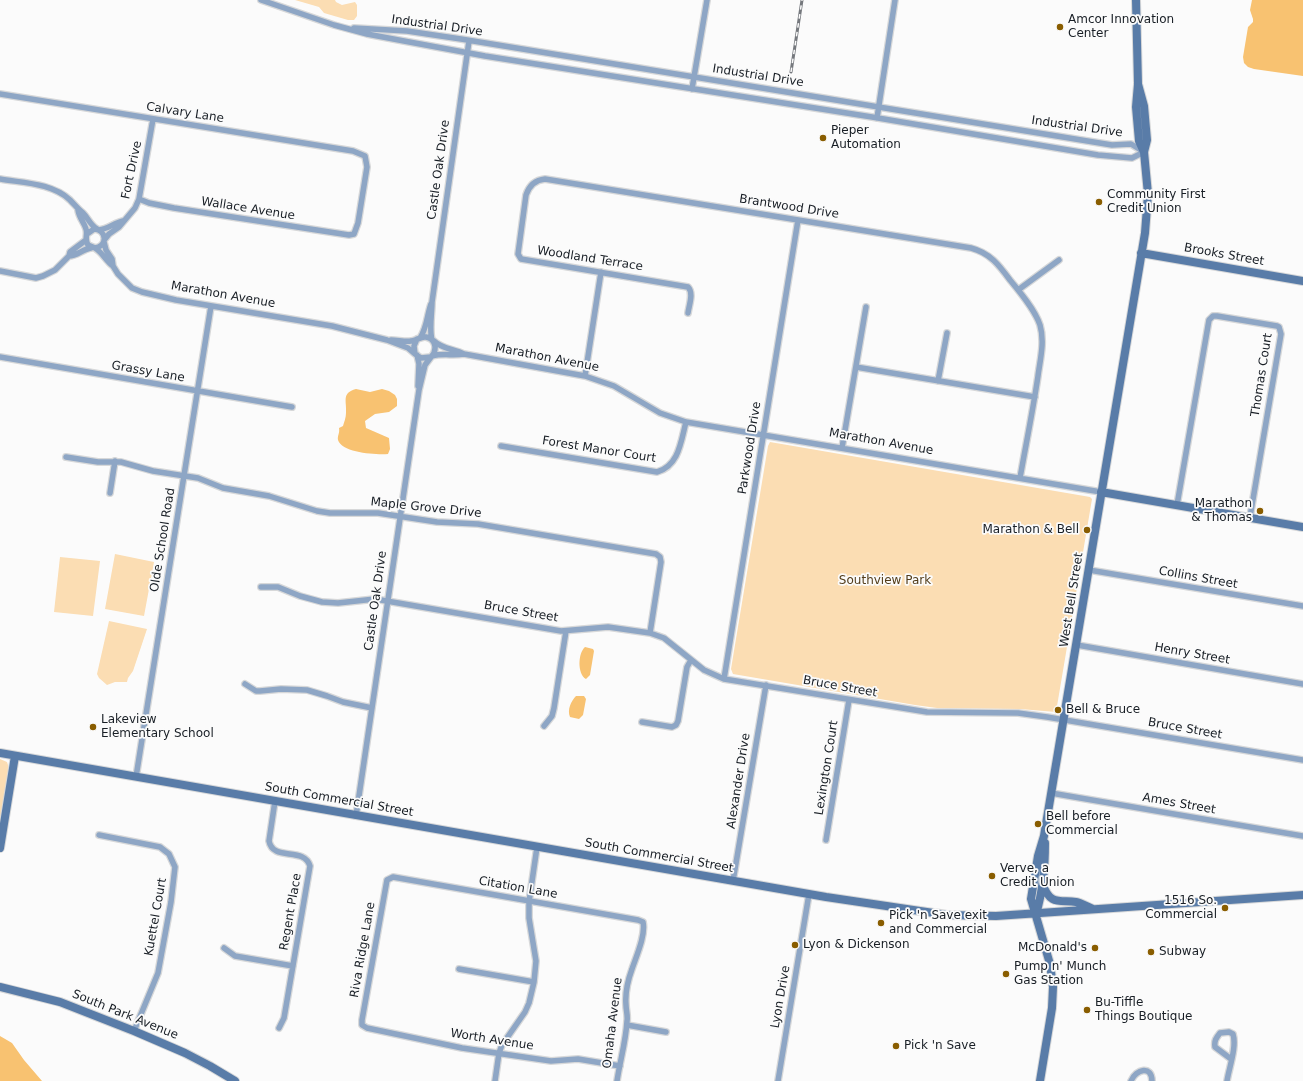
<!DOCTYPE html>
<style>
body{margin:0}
canvas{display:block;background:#fbfbfb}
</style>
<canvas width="1303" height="1081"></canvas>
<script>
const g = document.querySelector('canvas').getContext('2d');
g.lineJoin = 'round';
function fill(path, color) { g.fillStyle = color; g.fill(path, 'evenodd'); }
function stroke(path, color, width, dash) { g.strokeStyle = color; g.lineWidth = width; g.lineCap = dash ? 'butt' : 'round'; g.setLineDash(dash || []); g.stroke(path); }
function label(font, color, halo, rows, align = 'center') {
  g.font = font + ' "DejaVu Sans",sans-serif'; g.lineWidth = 3.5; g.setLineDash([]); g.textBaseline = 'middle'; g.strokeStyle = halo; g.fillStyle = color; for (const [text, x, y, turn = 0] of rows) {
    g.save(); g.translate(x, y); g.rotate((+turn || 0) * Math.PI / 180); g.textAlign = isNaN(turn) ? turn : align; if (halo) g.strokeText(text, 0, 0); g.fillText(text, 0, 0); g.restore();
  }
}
const green = new Path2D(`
 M295 0H335L336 2 342 5 355 2 357 5V16L354 20H348L324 13 319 7Z
 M770 442 1090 497 1092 499 1056 712 1020 709 937 708 915 705 733 674 731 669 768 446Z
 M115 554 154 562 144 616 105 609Z
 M60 557 100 561 93 616 54 612Z
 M109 621 147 629 133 671 128 678 127 682H115L107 685 99 678 97 674Z
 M0 759 7 762C13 775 3 816 0 832Z`);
const water = new Path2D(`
 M1252 0H1303V76L1254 69 1248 67 1244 63 1243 57 1248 27 1253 22V19L1250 10Z
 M356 389 370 392 382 389 389 391 395 395 397 399V406L389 412 375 414 365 421 366 428 389 438 390 449 388 454C377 455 342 453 338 440 337 436 340 433 339 428L343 426C344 422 346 418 346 413 347 401 341 393 356 389Z
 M585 647 593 649 594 651 590 675 586 679C577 674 578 653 585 647Z
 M576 696H584L586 699 583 715 579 719 570 717C567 710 571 701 576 696Z
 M0 1036 12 1043 24 1060 42 1081H0Z`);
const street = new Path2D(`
 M261 0 334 25 367 34 404 41 485 56 872 117 1098 155 1132 158 1144 152
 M354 28 407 31 461 39 1112 145 1131 144 1144 152
 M692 89 707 0
 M0 94 353 151 365 156 367 167 358 223 354 234 349 235 174 208 149 203 139 199
 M877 118 895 0
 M0 179C23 183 52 183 70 200 74 204 78 209 83 213 88 218 90 225 97 229
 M78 210C79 218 84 222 86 229 88 235 84 239 88 245L95 248C108 246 107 230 94 229L87 234
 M99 230C108 229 114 223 123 221
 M105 239 109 234 119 227 135 208 139 199 153 119
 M104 242 106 250 112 259 113 266 118 274 132 288 142 292 176 300 332 326 387 340 408 348 415 354
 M95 248C103 253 106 261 113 266
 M69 256C77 256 83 249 91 248
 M0 271 36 278 43 276 55 270 69 256 70 252 86 240
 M1018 290 1059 260
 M688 313C689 305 694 293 688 287L521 259 518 254 526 195C529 186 535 180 545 179L971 248C990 253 999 265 1010 280 1020 292 1035 310 1040 325 1045 342 1040 360 1038 376 1033 410 1026 444 1020 478
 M420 338C427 328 427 315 431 304
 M391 340C398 340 405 342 411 341 416 341 421 336 426 337 437 339 437 351 431 357L421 358 415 354 414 346 417 339
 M432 340C429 329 432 313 432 302L469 41
 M434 341C442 349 454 349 464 354L585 376 614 386 660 413 686 422 1101 492
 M417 355 419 364 418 386
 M432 356C443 353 453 356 464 354
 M0 357 292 407
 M856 367 1035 397
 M585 376 601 272
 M938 381 947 333
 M501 446 657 472C679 466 681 441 686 422
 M842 448 866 307
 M66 457 98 462H121L153 471 198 478 223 488 269 496 317 511 330 513H378L437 522 478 524 656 554 660 557 661 562 650 633
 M110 493 115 461
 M1177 505 1209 320 1213 316H1217L1277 326 1279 327 1281 334 1250 517
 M1089 570 1303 606
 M261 587H278L300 596 322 602 338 603 375 599 561 631 608 627 650 633 664 638 704 670 724 679 927 712 1018 713 1047 717 1303 760
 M1077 645 1303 684
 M724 679 798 220
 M245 684 256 691H260L281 689 307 690 327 696 343 702 372 708
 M642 722 672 727 676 725 678 721 687 667 691 660
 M544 726 552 716 554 708 566 631
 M136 777 211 306
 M1051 793 1303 836
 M275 801 269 841C273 862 304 846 310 866L284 1018 279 1028
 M356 816 419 390 425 365 431 357
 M99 835 160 847 169 854 175 867 171 902 158 973 134 1031
 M826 840 849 700
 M733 881 766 685
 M224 948 235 956 293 966
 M459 969 534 982
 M627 1025 666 1032
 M495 1081 499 1053 502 1045 525 1012 529 1003 534 982 536 961 529 918V902L537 847
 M617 1081C620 1061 626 1041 627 1021 628 1016 626 1010 626 1005 625 994 628 980 632 969 636 957 646 935 643 922L638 920 393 877 387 880 362 1020V1025L367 1028 462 1048 551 1061 578 1059 620 1066
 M778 1081 809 894
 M1131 1081C1136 1069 1152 1065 1152 1081
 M1227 1081C1229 1068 1237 1047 1233 1034L1229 1032 1220 1033C1216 1038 1214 1041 1215 1047L1231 1059`);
const secondary = new Path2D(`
 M1136 0 1138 84 1136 107 1139 141 1144 152
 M1141 253 1303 281
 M1101 492 1303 527
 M0 753 826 897 947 915 996 916 1303 895
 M0 848 15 756
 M1043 885C1050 905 1059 900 1076 902 1081 903 1088 907 1093 909
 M1036 914C1043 891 1045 867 1045 843
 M0 987 60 1002 134 1031 185 1053 210 1066 235 1081
 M1040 1081 1052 1008 1053 987 1050 964 1031 899 1038 856 1044 836 1145 233 1148 194 1144 152 1147 140 1144 106 1138 84`);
const rail = new Path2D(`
 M791 72 802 0`);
const markers = [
 [1060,27,4,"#895d00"],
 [823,138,4,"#895d00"],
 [1099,202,4,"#895d00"],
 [1260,511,4,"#895d00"],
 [1087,530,4,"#895d00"],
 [1058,710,4,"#895d00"],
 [93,727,4,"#895d00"],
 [1038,824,4,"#895d00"],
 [992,876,4,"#895d00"],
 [1225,908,4,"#895d00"],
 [881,923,4,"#895d00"],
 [795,945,4,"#895d00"],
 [1095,948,4,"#895d00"],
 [1151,952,4,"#895d00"],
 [1006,974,4,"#895d00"],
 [1087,1010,4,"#895d00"],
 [896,1046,4,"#895d00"]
];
const poiNames = [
 ["Amcor Innovation",1068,20],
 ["Center",1068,34],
 ["Pieper",831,131],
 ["Automation",831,145],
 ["Community First",1107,195],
 ["Credit Union",1107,209],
 ["Marathon",1252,504,"right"],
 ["& Thomas",1252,518,"right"],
 ["Marathon & Bell",1079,530,"right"],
 ["Bell & Bruce",1066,710],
 ["Lakeview",101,720],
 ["Elementary School",101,734],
 ["Bell before",1046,817],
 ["Commercial",1046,831],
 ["Verve, a",1000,869],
 ["Credit Union",1000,883],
 ["1516 So.",1217,901,"right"],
 ["Commercial",1217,915,"right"],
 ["Pick 'n Save exit",889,916],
 ["and Commercial",889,930],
 ["Lyon & Dickenson",803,945],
 ["McDonald's",1087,948,"right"],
 ["Subway",1159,952],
 ["Pump n' Munch",1014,967],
 ["Gas Station",1014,981],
 ["Bu-Tiffle",1095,1003],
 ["Things Boutique",1095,1017],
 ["Pick 'n Save",904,1046]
];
const streetNames = [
 ["Industrial Drive",437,26,8],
 ["Industrial Drive",758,76,9],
 ["Calvary Lane",185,113,9],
 ["Industrial Drive",1077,127,8],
 ["Fort Drive",132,170,-78],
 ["Castle Oak Drive",439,170,-82],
 ["Brantwood Drive",789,207,9],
 ["Wallace Avenue",248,209,9],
 ["Brooks Street",1224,255,10],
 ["Woodland Terrace",590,259,9],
 ["Marathon Avenue",223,295,10],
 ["Marathon Avenue",547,358,11],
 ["Grassy Lane",148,372,10],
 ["Thomas Court",1262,375,-81],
 ["Marathon Avenue",881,442,10],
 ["Parkwood Drive",750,448,-81],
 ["Forest Manor Court",599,450,9],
 ["Maple Grove Drive",426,508,6],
 ["Olde School Road",163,540,-81],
 ["Collins Street",1198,578,10],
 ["West Bell Street",1072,600,-81],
 ["Castle Oak Drive",376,601,-82],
 ["Bruce Street",521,612,10],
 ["Henry Street",1192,654,10],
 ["Bruce Street",840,687,10],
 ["Bruce Street",1185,729,10],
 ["Lexington Court",827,768,-81],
 ["Alexander Drive",739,781,-81],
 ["South Commercial Street",339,800,10],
 ["Ames Street",1179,804,10],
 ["South Commercial Street",659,856,10],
 ["Citation Lane",518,888,10],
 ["Regent Place",291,912,-80],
 ["Kuettel Court",156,917,-80],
 ["Riva Ridge Lane",363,950,-80],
 ["Lyon Drive",781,997,-80],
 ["South Park Avenue",125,1015,22],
 ["Omaha Avenue",613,1023,-83],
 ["Worth Avenue",492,1040,9]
];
const parkNames = [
 ["Southview Park",885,581]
];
fill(green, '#fbddb3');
fill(water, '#f8c271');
stroke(street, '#d7d8d9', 8);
stroke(secondary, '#d7d8d9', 10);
stroke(street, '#8ea6c5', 5.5);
stroke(secondary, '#597ca8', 8);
stroke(rail, '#75787d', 3);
stroke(rail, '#fbfbfb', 1.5, [4.5]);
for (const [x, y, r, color] of markers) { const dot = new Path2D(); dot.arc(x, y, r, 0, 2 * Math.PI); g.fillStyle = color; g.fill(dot); stroke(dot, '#fbfbfb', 1.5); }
label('12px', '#181e25', '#fbfbfb', poiNames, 'left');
label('12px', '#181e25', '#fbfbfb', streetNames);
label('12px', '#533d1a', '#fbfbfb', parkNames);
</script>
